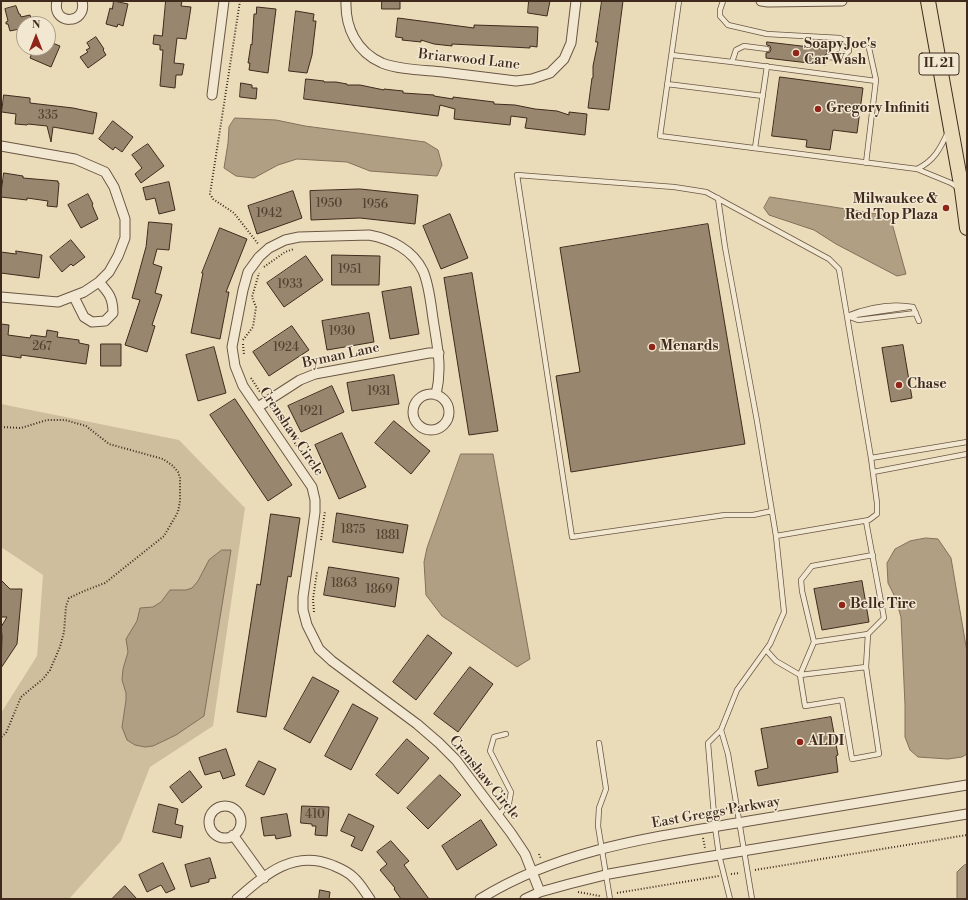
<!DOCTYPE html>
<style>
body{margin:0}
#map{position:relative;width:968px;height:900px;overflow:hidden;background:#ebdcb9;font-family:"Libre Bodoni",serif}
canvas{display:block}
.frame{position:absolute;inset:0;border:2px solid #3f2a1d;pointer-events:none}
.north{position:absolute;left:16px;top:16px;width:40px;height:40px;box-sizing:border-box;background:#f2e8d2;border:1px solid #aa9c8a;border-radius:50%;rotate:0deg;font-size:11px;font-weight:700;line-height:16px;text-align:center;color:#3f2a1d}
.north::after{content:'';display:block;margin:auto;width:14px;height:18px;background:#8f2418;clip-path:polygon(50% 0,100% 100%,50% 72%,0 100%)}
</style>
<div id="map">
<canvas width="968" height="900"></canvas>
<div class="frame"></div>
<div class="north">N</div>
</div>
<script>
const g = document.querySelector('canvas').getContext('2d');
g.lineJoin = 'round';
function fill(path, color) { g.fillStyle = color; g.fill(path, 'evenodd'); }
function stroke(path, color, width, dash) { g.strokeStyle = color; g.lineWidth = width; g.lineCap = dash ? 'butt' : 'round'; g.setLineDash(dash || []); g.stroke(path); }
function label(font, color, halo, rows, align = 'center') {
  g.font = font + ' "Libre Bodoni",serif'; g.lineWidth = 3; g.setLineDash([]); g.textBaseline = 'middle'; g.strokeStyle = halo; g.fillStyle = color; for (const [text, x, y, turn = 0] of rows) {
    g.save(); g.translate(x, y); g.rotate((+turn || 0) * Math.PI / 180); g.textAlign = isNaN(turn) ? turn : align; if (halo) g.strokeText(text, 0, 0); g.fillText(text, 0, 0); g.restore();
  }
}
const green = new Path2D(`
 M1 404 179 440 245 508 213 726 150 767 121 841 69 899H1V713L37 656 43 575 1 547Z`);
const water = new Path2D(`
 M235 118 276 120 305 126 425 142 438 150 442 165 437 176 370 171 347 162 297 159 278 165 254 178 236 176 224 168 228 143 229 127Z
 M770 197 890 216 906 274 897 276 836 244 814 230 769 215 764 208Z
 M461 454H493L530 659 517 667 442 616 426 595 424 562 427 548Z
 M926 538 938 539 951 558 967 652V754L962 757 948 759 918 757 910 750 905 737V705L901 617 895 597 888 583 887 563 895 549 910 541Z
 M222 550H231L204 716 176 735 153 746 145 747 135 745 127 740 122 727 126 700V693L122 680 123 669 128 652 126 639 137 621 140 608 153 607 161 602 170 590H186L192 588 198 581 209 560Z
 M967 864V899H957V872L963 866Z`);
const building = new Path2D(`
 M114 1 128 4 123 26 118 24 117 27 106 24 110 8 112 9Z
 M166 1H182L181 6 191 7 186 39 177 38 174 63 184 64 182 75H176L175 88 160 86 163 50H160V45L153 44 154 35 162 36Z
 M382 1H400V9H382Z
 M529 1H550L547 16 528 13Z
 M602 1H623L609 110 588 108 592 78H593V66L598 42H596Z
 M16 6 19 14H20L21 17 30 15 33 24H24V28L10 31 8 24H6V22L8 21 5 9Z
 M257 7 276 9 268 73 249 70 250 63H248L251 44 252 45 254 14H256Z
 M296 11 314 14 313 21H316L312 55 307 73 289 71Z
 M398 18 474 28V25L538 27 537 47 530 46V48L452 44V46L434 44 421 40V42L402 40 403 38 396 37Z
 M96 37 104 49 103 50 106 55 88 68 80 57 88 52 86 50 90 48 87 43Z
 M50 42 60 46 51 67 30 58 34 48H41L46 50Z
 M767 42 827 49V53L823 57 826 61V65L766 58V53L770 52 771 49 770 46 767 45Z
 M780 77 863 88 857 133 833 130 830 150 806 147 807 140 772 136Z
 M306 79 324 81V82H336L347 84V85H360L384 90V89L403 91V93L434 95V96L453 99V97L494 102V104L515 105 535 109 557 111 569 115V112L587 114 585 135 525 128 527 118 511 116 510 125 454 119 455 109 440 105 438 116 304 99Z
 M241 83 252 85V88H257L256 99 240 97Z
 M4 95 30 98V103L73 108 97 113 93 134 53 127 51 142 47 126 28 124 27 125 15 124 16 114 2 112Z
 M113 121 133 137 122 152 115 147 113 150 99 139Z
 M148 144 164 166 141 183 135 174 142 168 132 155Z
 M4 173 23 176V178L58 181V183H59L57 207 47 206 48 201 27 198V200L1 197Z
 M169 182 175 210 159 214 155 198 146 200 143 188Z
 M360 189 418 195 415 224 360 218 311 220 310 191Z
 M293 191 302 218 257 234 248 206Z
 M88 194 93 204 92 205 98 219 81 228 68 205Z
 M450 214 468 258 441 269 423 226Z
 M149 222 172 224 169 250 157 249 153 264 162 267 155 293 162 295 152 325 155 326 147 352 125 345 140 300 132 298 146 247Z
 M708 224 745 444 571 472 556 376 580 372 560 248Z
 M220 228 247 239 226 292H229L220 339 191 333 203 273H202Z
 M71 240 85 257 73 266 71 264 62 272 50 257Z
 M16 251 42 255 39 278 1 273V252L16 254Z
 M332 255 380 256 379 285H332Z
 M306 256 323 280 284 307 267 283Z
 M472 273 498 431 469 435 444 278Z
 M411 287 419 334 390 339 382 292Z
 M369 313 374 342 327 350 322 321Z
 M1 324 9 325 8 335 30 338 31 335 46 337 47 330 58 332 57 337 79 340V343L89 345 86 364 21 355V358L1 355Z
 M292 326 309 350 269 376 253 352Z
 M101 344H121V366H101Z
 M903 345 912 398 891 402 882 348Z
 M214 347 226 393 198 401 186 355Z
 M394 375 399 404 352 411 347 383Z
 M332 386 344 412 301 432 288 406Z
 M235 399 292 485 268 501 210 415Z
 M394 421 430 451 411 474 375 443Z
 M342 433 366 487 339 499 315 445Z
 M337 513 408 525 403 553 333 542Z
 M271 514 300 518 291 577 288 576 266 717 237 712 257 584 260 585Z
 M329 567 399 578 395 607 324 595Z
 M1 580 10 589H22L17 644 1 668 2 636 1 627 7 617H1Z
 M862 581 869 622 822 630 814 589Z
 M428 635 452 653 416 700 393 682Z
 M470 667 493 684 458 732 434 714Z
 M313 677 339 691 310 743 284 729Z
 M353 704 378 718 351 770 325 756Z
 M831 717 838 755 836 756 838 772 758 786 755 771 768 768 761 729Z
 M407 739 429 758 398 794 376 775Z
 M226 749 235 775 223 779 220 771 205 775 199 758Z
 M259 761 276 769 264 795 246 786Z
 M190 771 202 787 182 803 170 787Z
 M440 775 461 795 428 829 407 808Z
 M159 804 178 809 175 824 183 826 181 838 153 832Z
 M302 806 329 807 327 836 315 835 316 826H312V824L301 823Z
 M287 814 291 836 276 839 275 835 264 836 261 818Z
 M349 814 374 826 362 851 351 846 355 837 341 831Z
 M481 820 497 845 457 870 442 846Z
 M391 841 409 861 404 865 429 899H401L394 889 395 888 380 870 387 864 377 852Z
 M210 858 216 878 209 879V882L191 887 185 865Z
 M163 863 175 889 166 893 161 885 147 892 139 875Z
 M125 886 137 899H112Z
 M320 890 330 892 329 899H319Z`);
const path = new Path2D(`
 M240 1 210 194 213 199 234 213 259 245
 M264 267 285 252 294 249
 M243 340 253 327 256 307 252 297 259 273
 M243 344 244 355
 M251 378 262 395
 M271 408 307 461
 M1 427 21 428 47 420H65L86 426 109 444 163 459 173 466 178 472 180 478V501L178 512 164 536 105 583 84 591 69 598 66 606 64 632 60 647 50 670 43 679 21 697 6 733 1 737
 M321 540 325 511
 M314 612 313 599 317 572
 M744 806 758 803
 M720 809 731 808
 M703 838 705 848
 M539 854 541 859
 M755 870 967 835
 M731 874 740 873
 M578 892 600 896
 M617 893 719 876`);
const lane = new Path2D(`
 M679 1 660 136 917 169 951 183 957 187
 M723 1 720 10V16L728 25 767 34 840 38 848 43 849 51 841 58 827 57
 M672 55 732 62 736 50 744 46 767 49
 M732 62 876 81
 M667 84 763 96
 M755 148 767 66
 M866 163 876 80 869 48
 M917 169C934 161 940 149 948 132
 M718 198 725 247 757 421 776 536
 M855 315 909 307
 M847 316C867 308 891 303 913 307L919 321
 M847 316 858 320 916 313
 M871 458 967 442
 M873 472 967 454
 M866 521 884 618 868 634 866 667
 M814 642 802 591 801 580 812 566 873 555
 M766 650 776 661 800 675 866 667 879 754 852 759 842 700 805 706 800 675 814 642 868 634
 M721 730 728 754 752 899
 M599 743 606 789 599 808 598 826 610 899
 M498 816 509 803 511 792 490 751 494 737 506 734
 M730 899 719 855 715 827 708 743 721 730 737 690 770 644 784 612 776 536 869 520 877 514V503L871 458 839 269 829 259 706 192 674 187 517 175 572 537 725 515H753L772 511`);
const street = new Path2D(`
 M57 1C51 26 88 25 82 1
 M346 1C345 28 357 52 382 63 399 70 425 70 443 72 467 75 492 78 516 81L532 79 550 73 564 59 571 43 576 1
 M761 1 768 2 842 1
 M212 95 224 1
 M1 146 75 159 105 172 114 187 125 219V238L118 256 109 272 99 282 84 292 58 302 1 297
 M74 297 84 317 92 322 105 321 113 313C113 298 109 293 99 282
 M413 412a18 18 0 1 1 36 0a18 18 0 1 1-36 0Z
 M436 395C442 369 438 350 434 325 431 308 430 287 423 271 413 250 391 239 369 235L299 237 285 240 269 248 259 257 248 272 243 290 232 347 235 366 243 386 312 487 315 500V512L303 597V610L307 625 319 649 332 661 417 724 439 743 456 760 511 833 525 854 540 892
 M258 407 300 380 315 374 429 353H439
 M209 822a16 16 0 1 1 32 0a16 16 0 1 1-32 0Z
 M233 835 264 878
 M237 899C265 875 293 849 332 865 339 868 347 871 353 877 360 883 365 892 370 899
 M480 899C562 848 655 837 749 821 821 809 894 797 967 785
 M525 899 540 892 569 884 609 874 688 860 967 814`);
const primary = new Path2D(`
 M928 1 962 190 967 228`);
const markers = [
 [796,53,4,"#8f2418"],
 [818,109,4,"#8f2418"],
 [946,208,4,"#8f2418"],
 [652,347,4,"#8f2418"],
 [899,385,4,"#8f2418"],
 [842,605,4,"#8f2418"],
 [800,742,4,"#8f2418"]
];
const numberNames = [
 ["335",48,116],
 ["1950",329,204],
 ["1956",375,205],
 ["1942",269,214],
 ["1951",350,270],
 ["1933",290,285],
 ["1930",342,332],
 ["267",42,347],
 ["1924",286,348],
 ["1931",379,392],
 ["1921",311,412],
 ["1875",353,530],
 ["1881",388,536],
 ["1863",344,584],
 ["1869",379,590],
 ["410",315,815]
];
const shields = [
 [939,64,40]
];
const shieldNames = [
 ["IL 21",939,64]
];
const poiNames = [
 ["Soapy Joe's",804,45],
 ["Car Wash",804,61],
 ["Gregory Infiniti",826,109],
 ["Milwaukee &",938,200,"right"],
 ["Red Top Plaza",938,216,"right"],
 ["Menards",660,347],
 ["Chase",907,385],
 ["Belle Tire",850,605],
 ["ALDI",808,742]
];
const streetNames = [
 ["Briarwood Lane",469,60,6],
 ["Byman Lane",341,356,-12],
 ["Crenshaw Circle",291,432,56],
 ["Crenshaw Circle",484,778,51],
 ["East Greggs Parkway",716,813,-10]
];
fill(green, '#cebe9e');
fill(water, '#b19f84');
stroke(water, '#83705b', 1);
fill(building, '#98876e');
stroke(building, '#3f2a1d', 1);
stroke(lane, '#6a5644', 6);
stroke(street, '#6a5644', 11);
stroke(primary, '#3f2a1d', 16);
stroke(path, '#3f2a1d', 2, [1, 2]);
stroke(lane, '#f2e8d2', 4.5);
stroke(street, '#f2e8d2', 9);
stroke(primary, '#ebdcb9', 14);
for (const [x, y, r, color] of markers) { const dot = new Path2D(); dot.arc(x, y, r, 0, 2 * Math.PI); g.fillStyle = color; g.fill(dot); stroke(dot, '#f2e8d2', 1.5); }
label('12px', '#554131', null, numberNames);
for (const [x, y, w] of shields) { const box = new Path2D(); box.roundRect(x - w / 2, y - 11, w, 22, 3); g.fillStyle = '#f2e8d2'; g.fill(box); stroke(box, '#3f2a1d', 1); }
label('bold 13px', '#3f2a1d', null, shieldNames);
label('bold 14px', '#3f2a1d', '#f2e8d2', poiNames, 'left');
label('14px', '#3f2a1d', '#f2e8d2', streetNames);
</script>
